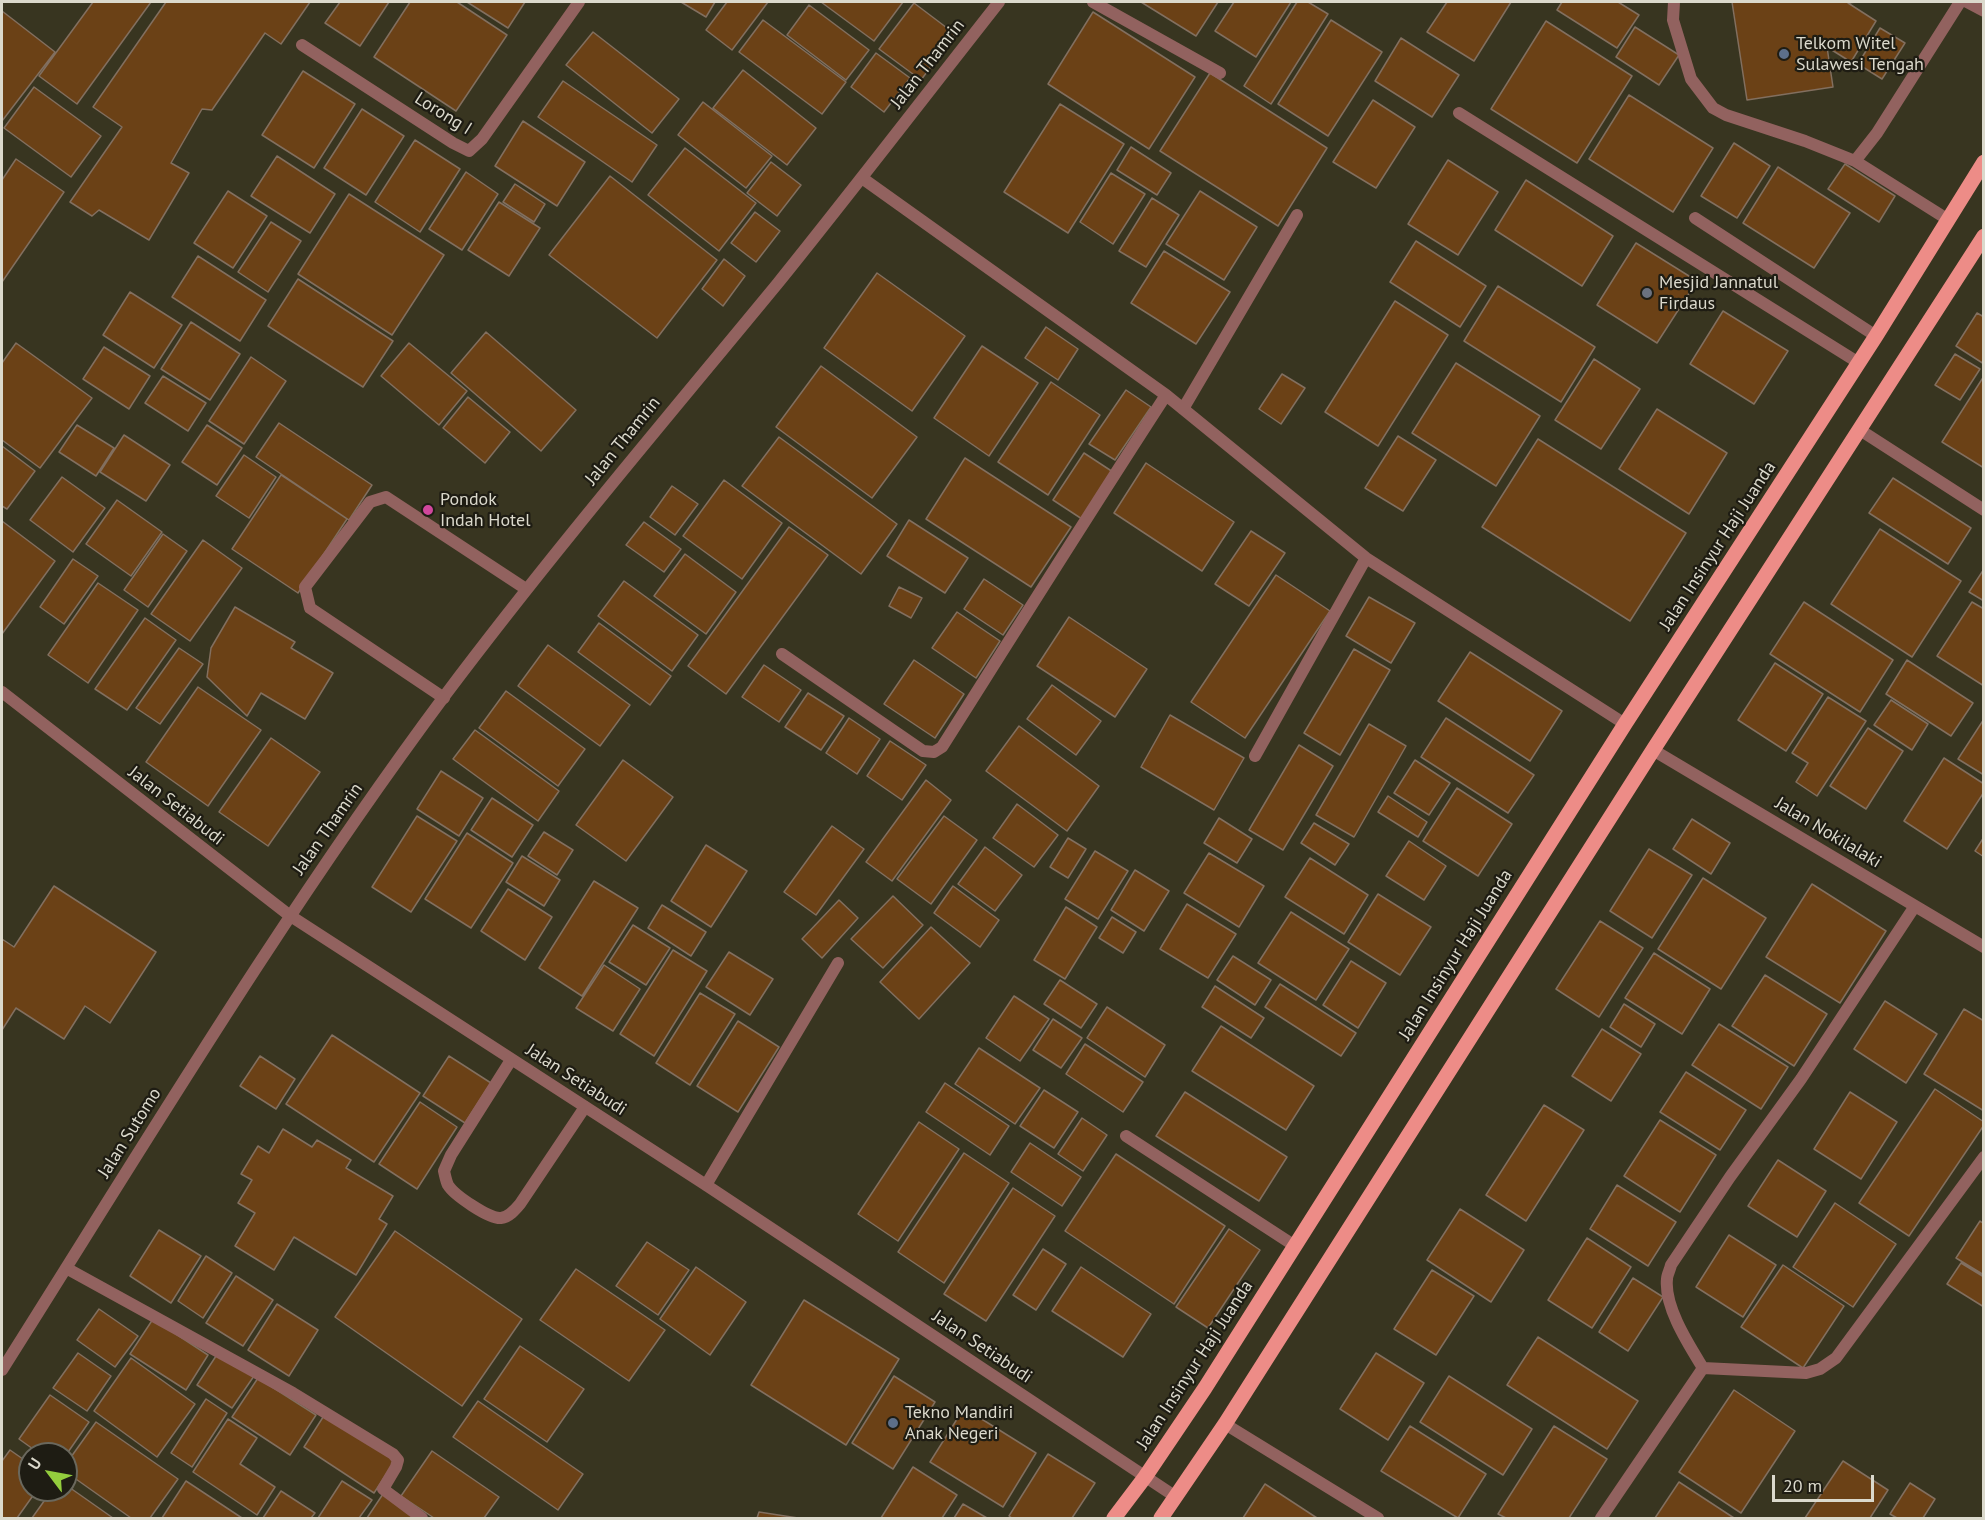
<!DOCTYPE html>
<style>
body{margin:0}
#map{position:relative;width:1985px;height:1520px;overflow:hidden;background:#383520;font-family:"PT Sans",sans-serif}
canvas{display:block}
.frame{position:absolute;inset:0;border:3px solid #dbd9cc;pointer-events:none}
.north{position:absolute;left:18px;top:1442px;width:60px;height:60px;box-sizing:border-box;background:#1e1c13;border:2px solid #6a685d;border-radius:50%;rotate:302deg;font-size:16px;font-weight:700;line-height:24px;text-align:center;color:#dbd9cc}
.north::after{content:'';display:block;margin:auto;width:21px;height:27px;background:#93cd3d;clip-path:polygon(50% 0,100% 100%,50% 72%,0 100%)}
.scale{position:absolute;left:1772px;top:1475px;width:102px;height:27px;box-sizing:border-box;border:3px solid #dbd9cc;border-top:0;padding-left:8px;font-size:18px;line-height:21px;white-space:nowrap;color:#dbd9cc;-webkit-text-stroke:4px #1e1c13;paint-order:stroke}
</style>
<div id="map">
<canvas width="1985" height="1520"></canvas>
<div class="frame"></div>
<div class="north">U</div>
<div class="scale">20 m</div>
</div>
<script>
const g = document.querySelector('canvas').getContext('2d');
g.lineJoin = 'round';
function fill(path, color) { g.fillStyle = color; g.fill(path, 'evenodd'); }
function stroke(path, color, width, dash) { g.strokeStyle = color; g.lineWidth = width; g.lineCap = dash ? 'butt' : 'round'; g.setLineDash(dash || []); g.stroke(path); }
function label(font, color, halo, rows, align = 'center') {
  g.font = font + ' "PT Sans",sans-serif'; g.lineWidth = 4.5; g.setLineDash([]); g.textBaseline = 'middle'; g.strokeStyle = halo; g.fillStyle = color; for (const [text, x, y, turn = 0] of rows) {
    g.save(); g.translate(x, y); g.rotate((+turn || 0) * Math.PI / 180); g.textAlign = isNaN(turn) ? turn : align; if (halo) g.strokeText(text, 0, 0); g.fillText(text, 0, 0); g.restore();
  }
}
const building = new Path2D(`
 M93 2H151L77 104 39 76Z
 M166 2H310L281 44 265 33 212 110 202 109 171 163 189 173 149 240 99 210 92 216 70 202 122 127 93 107Z
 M340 2H389L360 46 325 23Z
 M410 2H457L507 35 456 111 374 57Z
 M467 2H525L508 28Z
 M681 2H715L706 17Z
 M727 2H768L732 50 706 30Z
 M821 2H903L874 41Z
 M1141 2H1218L1196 36Z
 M1234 2H1291L1256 57 1215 31Z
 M1297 2H1308L1328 14 1271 104 1244 86Z
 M1447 2H1511L1474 61 1427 32Z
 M1562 2H1618L1639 15 1617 48 1557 10Z
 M1732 2H1856L1848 3 1876 21 1851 62 1827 47 1833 87 1747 100Z
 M914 3 955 34 921 80 879 49Z
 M809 5 869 50 846 80 787 35Z
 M2 11 55 52 2 121Z
 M1093 12 1195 77 1149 149 1048 84Z
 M763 20 846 82 822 114 739 52Z
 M1331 20 1382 52 1328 136 1278 104Z
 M1546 21 1632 76 1577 163 1491 109Z
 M1635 27 1679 55 1659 85 1616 57Z
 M1880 28 1905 43 1882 79 1858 64Z
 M593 32 679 99 652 133 566 65Z
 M1401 38 1459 75 1432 117 1375 81Z
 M876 53 910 78 884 112 851 87Z
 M743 70 816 128 787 165 713 108Z
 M303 71 355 104 314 168 262 135Z
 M1210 73 1327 148 1278 226 1160 151Z
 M563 81 657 145 632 182 538 117Z
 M34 87 101 136 71 177 4 128Z
 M1629 95 1713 148 1673 212 1589 159Z
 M1373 100 1415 127 1376 188 1333 162Z
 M703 102 772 156 746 188 678 135Z
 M1060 104 1124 144 1068 233 1004 192Z
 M362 109 404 136 366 195 324 168Z
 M523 121 585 162 557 206 495 166Z
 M415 140 460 169 420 232 375 202Z
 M1734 143 1770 166 1737 218 1701 196Z
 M1131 147 1171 173 1157 195 1117 170Z
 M685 148 756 203 719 251 648 195Z
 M277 156 335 194 310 233 251 196Z
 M16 159 64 192 2 282V180Z
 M1448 160 1498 192 1458 255 1408 224Z
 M771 162 801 185 777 216 747 193Z
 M1845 164 1895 196 1879 222 1828 189Z
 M1778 167 1850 213 1814 268 1743 223Z
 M466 172 498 194 462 250 429 229Z
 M1111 173 1145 194 1113 244 1080 222Z
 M610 176 717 260 657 338 549 255Z
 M1526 180 1613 236 1582 286 1495 230Z
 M515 184 545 204 534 222 503 202Z
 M228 191 267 216 233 268 194 243Z
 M1200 191 1257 227 1224 280 1166 244Z
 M349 194 444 255 392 335 298 274Z
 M1152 198 1179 215 1146 267 1119 251Z
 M499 202 540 228 509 276 468 250Z
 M755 212 780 231 756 262 731 243Z
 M271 222 301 241 268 292 238 272Z
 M1416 241 1486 286 1460 327 1390 282Z
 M1636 243 1697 281 1657 343 1597 305Z
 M1164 251 1230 292 1196 344 1131 303Z
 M198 256 266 300 240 341 172 297Z
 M724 259 745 276 723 306 702 289Z
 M877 273 965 336 912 411 824 348Z
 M298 279 393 341 363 387 268 326Z
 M1498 286 1595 347 1561 402 1464 341Z
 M130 292 182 325 154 368 103 335Z
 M1395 301 1448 335 1378 446 1325 412Z
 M1723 311 1788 351 1754 404 1690 364Z
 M1977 313 1984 317V364L1956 346Z
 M191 322 240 354 210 400 161 369Z
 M1046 327 1078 349 1058 380 1025 358Z
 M486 332 576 410 541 451 451 373Z
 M16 343 92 398 40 468 2 440V363Z
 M409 343 467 391 439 425 381 376Z
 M982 346 1038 383 989 456 934 418Z
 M104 347 150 376 129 409 83 379Z
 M1955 354 1980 369 1960 400 1935 385Z
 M251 357 286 381 244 444 209 421Z
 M1594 359 1640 389 1601 449 1555 420Z
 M1456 363 1540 416 1496 486 1412 433Z
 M821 366 917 437 872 498 776 427Z
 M1282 374 1305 388 1281 424 1259 409Z
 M163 376 206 403 188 431 145 403Z
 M1984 376V468L1942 442Z
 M1051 382 1100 415 1048 495 998 462Z
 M1126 390 1151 407 1115 460 1089 444Z
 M468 397 510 432 485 463 443 428Z
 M1657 409 1727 453 1689 514 1619 469Z
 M279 423 372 485 349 520 256 457Z
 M77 425 114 448 96 476 59 452Z
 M207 425 242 448 217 485 182 462Z
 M124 435 170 465 146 501 100 472Z
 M1398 436 1436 460 1403 511 1365 488Z
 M779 437 897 524 861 574 742 486Z
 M1538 439 1686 533 1630 621 1482 527Z
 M2 446 35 471 7 509 2 506Z
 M1084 453 1113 472 1082 519 1053 500Z
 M244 455 276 477 249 518 216 496Z
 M965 458 1071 527 1031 587 926 519Z
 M1146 463 1234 522 1202 571 1114 513Z
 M281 475 347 519 298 593 232 549Z
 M62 477 105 508 73 552 30 520Z
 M1893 478 1971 528 1948 564 1869 513Z
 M724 480 782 523 742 579 683 536Z
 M672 486 698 504 675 535 650 517Z
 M117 500 162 532 131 576 86 544Z
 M909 520 968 558 945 593 887 556Z
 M2 521 55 561 2 634Z
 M644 522 681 549 664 572 626 545Z
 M789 527 828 555 726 694 688 666Z
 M1880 529 1961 581 1912 657 1831 604Z
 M1251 531 1285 553 1249 606 1215 584Z
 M163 534 187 551 148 607 124 590Z
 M203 540 242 568 190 641 151 614Z
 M685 554 736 592 706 634 654 596Z
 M73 559 98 576 64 624 40 607Z
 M1984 569V601L1969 592Z
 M1276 575 1330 611 1245 738 1191 702Z
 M984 579 1023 605 1003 635 964 609Z
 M624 581 698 635 672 671 598 616Z
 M98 583 138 610 88 683 48 655Z
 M899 587 922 598 911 618 889 606Z
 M1369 597 1415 623 1391 663 1346 636Z
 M1804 602 1893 660 1860 712 1770 654Z
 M1972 602 1984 609V686L1937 656Z
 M235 607 295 642 291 648 333 673 305 719 261 693 247 716 207 677 211 648Z
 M957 612 1000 641 976 678 932 648Z
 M1069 617 1147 669 1115 717 1037 666Z
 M145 618 176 640 127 710 95 689Z
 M599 623 671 676 650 705 578 652Z
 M548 645 630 705 600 746 518 686Z
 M179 648 203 664 160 724 136 708Z
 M1354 649 1390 670 1340 755 1304 733Z
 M1470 652 1562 711 1530 761 1438 701Z
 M914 660 964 694 935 738 884 704Z
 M1907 660 1973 703 1951 736 1886 694Z
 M1775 663 1823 694 1786 751 1738 720Z
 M764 665 801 690 779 722 742 697Z
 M1052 685 1101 721 1076 755 1027 719Z
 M198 687 261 730 208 806 146 762Z
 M506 691 585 749 558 786 479 728Z
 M808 693 844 716 821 750 785 727Z
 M1828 697 1866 721 1817 796 1796 782 1808 763 1792 753Z
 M1891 700 1928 724 1912 750 1874 725Z
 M1170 715 1244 758 1214 810 1141 767Z
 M849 718 880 739 857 774 826 753Z
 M1446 718 1534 775 1508 813 1421 757Z
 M1984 719V775L1958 759Z
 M1369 724 1406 746 1354 837 1316 815Z
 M1019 726 1099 786 1067 831 986 771Z
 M1868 728 1903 751 1866 809 1830 786Z
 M475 730 559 791 538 821 453 759Z
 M271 738 320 772 268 846 219 812Z
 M890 741 926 765 902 800 867 776Z
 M1299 745 1333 766 1283 850 1249 830Z
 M1944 758 1984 784V792L1947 849 1904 821Z
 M623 760 673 797 626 861 576 825Z
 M1415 760 1450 783 1429 815 1394 793Z
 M441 771 483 798 459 836 417 809Z
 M926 780 951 800 892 881 866 862Z
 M1457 788 1512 824 1478 876 1423 841Z
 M1388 796 1427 822 1418 837 1378 812Z
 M492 798 533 825 512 857 471 830Z
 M1017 804 1058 835 1034 867 993 838Z
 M417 816 457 841 411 912 372 887Z
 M944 816 977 840 931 904 897 879Z
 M1219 818 1252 839 1237 863 1204 843Z
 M1692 819 1730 843 1711 874 1673 849Z
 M1314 823 1349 844 1335 865 1301 843Z
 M832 826 864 849 816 915 784 892Z
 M544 832 573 850 557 875 528 856Z
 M467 833 513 863 471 928 425 899Z
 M1984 837V857L1975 851Z
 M1068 838 1086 849 1068 878 1050 867Z
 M1409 841 1446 866 1424 900 1386 876Z
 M706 845 747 871 711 927 671 901Z
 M985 847 1022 875 995 911 958 884Z
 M1649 849 1692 875 1652 938 1610 911Z
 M1095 851 1128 871 1098 919 1065 899Z
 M1209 853 1264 886 1239 927 1184 893Z
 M522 856 560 880 544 906 506 882Z
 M1310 858 1368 895 1344 934 1285 897Z
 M1135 870 1169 891 1144 931 1111 910Z
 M1703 878 1766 918 1721 989 1658 949Z
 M594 881 638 908 582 996 539 968Z
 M1812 884 1886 931 1840 1003 1766 957Z
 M54 886 156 952 110 1023 85 1006 64 1039 16 1008 2 1030V939L14 947Z
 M953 886 999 920 980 947 934 913Z
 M508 889 552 917 525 960 481 931Z
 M1378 894 1431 927 1400 975 1348 942Z
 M893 896 923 925 883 968 851 939Z
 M839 900 858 918 822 958 802 939Z
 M1187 904 1236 934 1208 978 1160 949Z
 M662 905 706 932 691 956 648 928Z
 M1066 907 1097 927 1065 979 1034 960Z
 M1291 912 1349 949 1316 1000 1258 963Z
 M1112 917 1136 932 1123 953 1099 938Z
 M1600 921 1643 948 1599 1017 1556 989Z
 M633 925 670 948 646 985 609 962Z
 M931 927 970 963 919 1019 880 982Z
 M673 950 707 971 654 1056 620 1034Z
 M729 952 773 979 750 1015 706 987Z
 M1654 953 1710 989 1682 1034 1625 998Z
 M1233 956 1271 980 1255 1005 1217 980Z
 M1351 961 1386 983 1358 1028 1323 1005Z
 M604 965 640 989 613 1031 576 1008Z
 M1765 975 1827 1014 1794 1066 1732 1026Z
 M1060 980 1097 1004 1081 1028 1044 1004Z
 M1280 984 1356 1033 1341 1056 1265 1007Z
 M1215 986 1264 1018 1251 1038 1202 1007Z
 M700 993 735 1014 690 1085 656 1063Z
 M1014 996 1049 1019 1020 1061 986 1038Z
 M1885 1001 1937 1034 1906 1083 1854 1049Z
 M1624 1004 1655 1024 1641 1047 1610 1027Z
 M1107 1007 1165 1045 1145 1077 1087 1038Z
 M1964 1009 1984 1021V1111L1924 1074Z
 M1053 1019 1082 1038 1061 1068 1033 1050Z
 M738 1021 779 1047 738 1112 697 1086Z
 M1719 1024 1788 1067 1761 1109 1692 1065Z
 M1221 1026 1314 1086 1286 1130 1192 1071Z
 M1602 1029 1641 1054 1611 1101 1572 1076Z
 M332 1035 420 1093 374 1162 286 1104Z
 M1085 1044 1143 1082 1123 1112 1066 1074Z
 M979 1048 1040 1088 1015 1124 955 1084Z
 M260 1056 295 1079 276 1109 240 1086Z
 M449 1056 491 1083 465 1123 423 1096Z
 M1686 1072 1746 1110 1720 1150 1660 1112Z
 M945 1083 1009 1126 990 1155 926 1112Z
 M1935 1089 1984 1122V1125L1909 1236 1859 1203Z
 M1044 1090 1078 1112 1054 1148 1020 1126Z
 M1185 1092 1287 1157 1259 1201 1156 1136Z
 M1850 1092 1897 1122 1861 1179 1814 1149Z
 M420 1102 457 1127 417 1189 379 1164Z
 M1544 1105 1584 1130 1526 1221 1486 1195Z
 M1082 1118 1107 1135 1083 1171 1058 1154Z
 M1660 1120 1716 1155 1680 1212 1624 1176Z
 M919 1122 959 1149 898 1241 858 1214Z
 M283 1129 312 1147 317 1140 351 1160 346 1168 393 1196 379 1219 387 1224 356 1275 294 1237 274 1270 235 1246 255 1213 238 1203 252 1180 241 1174 258 1146 269 1153Z
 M1030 1143 1081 1177 1062 1206 1011 1172Z
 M964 1153 1009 1183 944 1283 898 1252Z
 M1116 1154 1225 1226 1174 1304 1065 1231Z
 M1778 1160 1826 1191 1797 1237 1748 1206Z
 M1617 1185 1676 1222 1648 1266 1590 1229Z
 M1013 1188 1055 1216 986 1321 944 1294Z
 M1835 1203 1896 1244 1853 1307 1793 1267Z
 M1460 1209 1524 1250 1491 1302 1427 1260Z
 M1980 1221 1984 1224V1275L1956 1258Z
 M1229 1229 1260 1250 1208 1328 1176 1307Z
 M159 1230 201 1256 171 1303 130 1276Z
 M395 1231 522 1319 462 1406 335 1317Z
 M1729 1235 1776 1265 1743 1317 1696 1287Z
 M1587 1238 1631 1267 1592 1328 1548 1300Z
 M647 1242 689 1270 658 1315 616 1286Z
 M1043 1249 1066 1264 1036 1310 1013 1295Z
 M206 1256 232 1273 203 1318 178 1301Z
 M1961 1263 1984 1277V1307L1947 1284Z
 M1783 1265 1844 1306 1803 1368 1741 1327Z
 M696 1267 746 1302 710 1355 660 1319Z
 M1081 1267 1151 1314 1123 1357 1052 1311Z
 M576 1269 665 1330 629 1381 540 1320Z
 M1432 1270 1474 1296 1436 1355 1394 1329Z
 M236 1276 273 1300 243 1346 206 1323Z
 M1633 1278 1663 1297 1628 1351 1599 1332Z
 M804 1300 899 1359 846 1445 751 1385Z
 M277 1304 318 1330 289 1376 248 1350Z
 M99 1309 138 1336 115 1367 77 1340Z
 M153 1319 208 1355 186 1390 130 1354Z
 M1538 1337 1638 1401 1607 1449 1507 1385Z
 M520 1346 584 1389 547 1442 484 1399Z
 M78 1353 111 1376 87 1411 53 1388Z
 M218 1353 254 1376 232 1408 197 1385Z
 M1376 1353 1424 1383 1388 1440 1340 1409Z
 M131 1358 195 1404 157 1457 94 1411Z
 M894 1376 935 1402 893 1469 852 1443Z
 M1449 1376 1532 1429 1503 1475 1420 1422Z
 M258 1378 316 1415 290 1455 232 1417Z
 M1734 1390 1795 1431 1741 1513 1679 1472Z
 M50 1395 89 1422 66 1455 40 1454 19 1439Z
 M206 1399 227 1413 192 1467 171 1453Z
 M478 1401 583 1474 558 1510 453 1437Z
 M964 1408 1036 1453 1003 1507 930 1462Z
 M325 1414 395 1461 374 1493 304 1447Z
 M228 1419 257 1438 240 1464 275 1487 257 1515 193 1472Z
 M96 1422 178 1479 150 1518H131L66 1472V1464Z
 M1410 1426 1486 1474 1458 1518 1381 1471Z
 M1554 1426 1607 1459 1569 1518H1506L1498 1514Z
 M10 1450 30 1464V1490H37L17 1518H2V1461Z
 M432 1451 499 1497 484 1518H434L401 1496Z
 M1048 1454 1095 1483 1072 1518H1012L1009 1516Z
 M1843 1461 1888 1490 1870 1518H1805Z
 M913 1467 957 1495 942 1518H881Z
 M186 1481 242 1518H162Z
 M342 1481 372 1500 359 1518H318Z
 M1679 1482 1734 1518H1655Z
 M1910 1483 1935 1499 1923 1518H1897L1890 1514Z
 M1265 1484 1317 1518H1243Z
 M66 1485 113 1518H32L52 1490H66Z
 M281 1491 315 1513 311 1518H263Z
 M383 1494 419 1518H367Z
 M963 1504 987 1518H954Z
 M759 1512 798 1518H757Z`);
const service = new Path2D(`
 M1674 2 1673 20 1691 79 1713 108 1726 115 1805 141 1855 161 1947 219
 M1967 2 1984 11
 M1459 113 1859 363
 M1855 161 1877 133 1960 2
 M1695 218 1876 336
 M444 698 310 608 305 587 370 502 386 497 526 589
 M511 1060 451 1155 444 1171C445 1175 446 1181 448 1185 454 1195 489 1219 501 1218 509 1217 515 1210 520 1204L585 1107`);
const minor = new Path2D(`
 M1093 2 1220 73
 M302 45 453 143 469 151 482 139 579 2
 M862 178 1166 395 1366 558 1625 724
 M1183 409 1297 215
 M1860 430 1984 510
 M782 654 923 751 934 752 942 747C1016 630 1090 512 1166 395
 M2 692 289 915 706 1185 1176 1497
 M1653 750 1984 947
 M1255 756 1366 558
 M1126 1136 1295 1246
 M706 1185 838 963
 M66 1268 293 1393 393 1454 398 1460 396 1467 383 1489 422 1518
 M1703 1368 1806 1373 1820 1369 1836 1358 1984 1157
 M2 1370C146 1142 285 910 446 694 552 553 666 419 778 283 853 190 925 96 999 2
 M1225 1424 1378 1518
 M1601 1518 1703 1368C1689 1345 1664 1307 1667 1279 1667 1275 1670 1270 1671 1265L1730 1177 1801 1079 1915 906`);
const primary = new Path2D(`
 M1114 1518 1145 1477 1205 1388 1625 724 1876 336 1984 162
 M1161 1518 1225 1424 1653 750 1984 236`);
const markers = [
 [1784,54,6,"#5c6f8a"],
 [1647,293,6,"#6b7280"],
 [428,510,6,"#d1479c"],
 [893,1423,6,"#5c6f8a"]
];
const poiNames = [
 ["Telkom Witel",1796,44],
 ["Sulawesi Tengah",1796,65],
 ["Mesjid Jannatul",1659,283],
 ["Firdaus",1659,304],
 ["Pondok",440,500],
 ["Indah Hotel",440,521],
 ["Tekno Mandiri",905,1413],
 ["Anak Negeri",905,1434]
];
const streetNames = [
 ["Jalan Thamrin",928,64,-52],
 ["Lorong I",443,114,32],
 ["Jalan Thamrin",623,441,-51],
 ["Jalan Insinyur Haji Juanda",1718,546,-57],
 ["Jalan Setiabudi",176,806,38],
 ["Jalan Thamrin",328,829,-55],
 ["Jalan Nokilalaki",1828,833,31],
 ["Jalan Insinyur Haji Juanda",1456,955,-58],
 ["Jalan Setiabudi",576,1080,33],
 ["Jalan Sutomo",130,1133,-58],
 ["Jalan Setiabudi",982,1347,34],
 ["Jalan Insinyur Haji Juanda",1195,1365,-57]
];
fill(building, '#6b4116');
stroke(building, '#826f5f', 1.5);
stroke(service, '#92625f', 12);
stroke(minor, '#92625f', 12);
stroke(primary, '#ed8c87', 15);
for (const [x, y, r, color] of markers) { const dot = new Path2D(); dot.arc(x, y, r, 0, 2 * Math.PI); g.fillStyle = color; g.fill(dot); stroke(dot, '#1e1c13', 2); }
label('18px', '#dbd9cc', '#1e1c13', poiNames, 'left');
label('18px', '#dbd9cc', '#1e1c13', streetNames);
</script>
